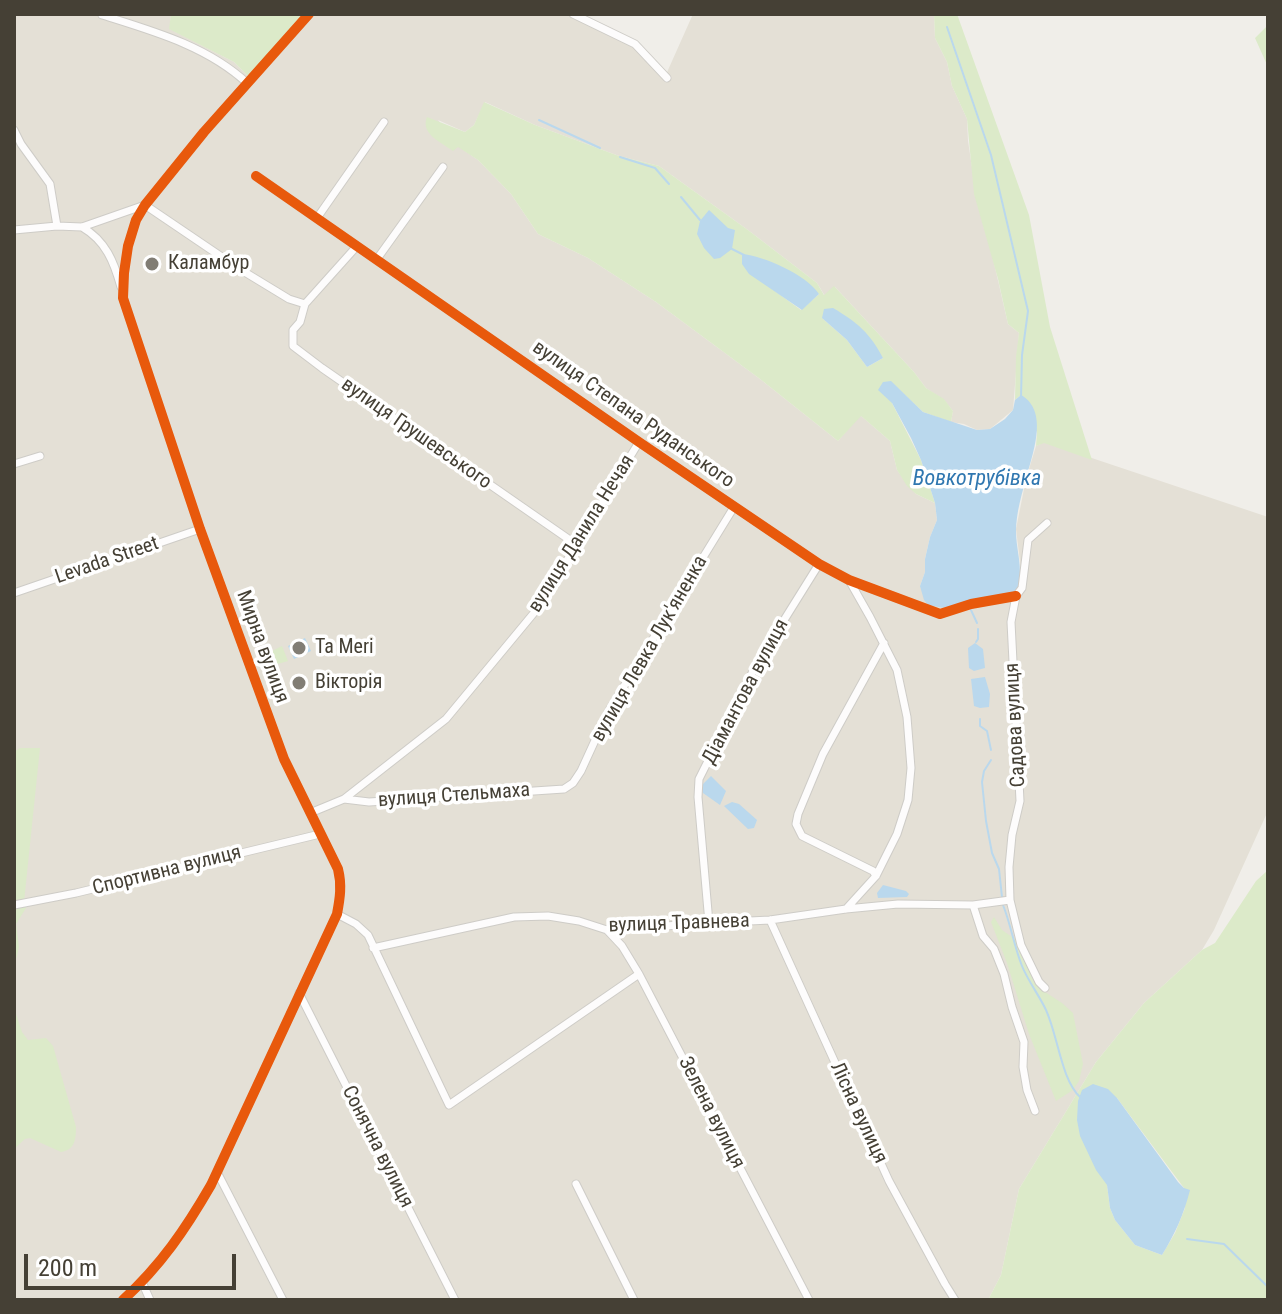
<!DOCTYPE html>
<meta charset="utf-8">
<style>
body{margin:0}
#map{position:relative;width:1282px;height:1314px;overflow:hidden;background:#f0eee9;font-family:"Roboto Condensed",sans-serif}
canvas{display:block}
.frame{position:absolute;inset:0;border:16px solid #454035;pointer-events:none}
.scale{position:absolute;left:24px;top:1254px;width:212px;height:36px;box-sizing:border-box;border:4px solid #454035;border-top:0;padding-left:10px;font-size:24px;line-height:28px;white-space:nowrap;color:#454035;-webkit-text-stroke:6px #fff;paint-order:stroke}
</style>
<div id="map">
<canvas width="1282" height="1314"></canvas>
<div class="frame"></div>
<div class="scale">200 m</div>
</div>
<script>
const g = document.querySelector('canvas').getContext('2d');
g.lineJoin = 'round';
function fill(path, color) { g.fillStyle = color; g.fill(path, 'evenodd'); }
function stroke(path, color, width, dash) { g.strokeStyle = color; g.lineWidth = width; g.lineCap = dash ? 'butt' : 'round'; g.setLineDash(dash || []); g.stroke(path); }
function label(font, color, halo, rows, align = 'center') {
  g.font = font + ' "Roboto Condensed",sans-serif'; g.lineWidth = 7; g.setLineDash([]); g.textBaseline = 'middle'; g.strokeStyle = halo; g.fillStyle = color; for (const [text, x, y, turn = 0] of rows) {
    g.save(); g.translate(x, y); g.rotate((+turn || 0) * Math.PI / 180); g.textAlign = isNaN(turn) ? turn : align; if (halo) g.strokeText(text, 0, 0); g.fillText(text, 0, 0); g.restore();
  }
}
const residential = new Path2D(`
 M14 14H171L170 29 234 62 249 77 156 191 312 14H567L634 46 664 79 693 14H934L935 38 947 62 952 86 967 119 968 141 972 167 1008 324 1019 333 1013 410 990 429 977 430 964 424 951 422 953 411 944 400 926 388 914 372 835 287 825 296 817 283 748 230 659 166 619 156 535 125 485 102 474 125 465 132 438 120 458 146 478 160 511 194 538 234 588 258 656 302 760 379 838 441 860 415 890 441 897 470 916 494 935 503 937 520 930 537 925 559V572L920 586 1021 570 1016 529 1026 479 1036 446 1044 442 1268 517 1267 813 1214 930 1202 950 1144 1003 1096 1062 1019 1189 1001 1275 988 1300H14Z`);
const green = new Path2D(`
 M171 14H305L249 77 234 62 169 29Z
 M934 14H957L1029 215 1050 327 1092 460 1044 443 1036 446 1037 433 1021 395 1015 400 1016 357 1019 333 1008 324 998 279 974 194 967 119 952 86 947 62 935 38Z
 M1268 25V67L1255 38Z
 M484 102 535 125 619 156 659 166 748 230 817 283 824 295 834 286 914 372 926 388 944 399 953 411 951 422 923 412 891 382 892 403 921 460 935 503 916 494 907 486 897 470 890 441 861 416 838 441 760 379 656 302 588 258 538 234 511 194 478 160 458 147 453 151C441 142 420 134 427 117L465 132 474 125ZM764 283 819 294 801 310ZM822 318 883 358 867 367 847 340Z
 M282 646 288 661 271 666 266 654Z
 M20 748H40L24 902 26 908 16 924 19 947 14 967V752Z
 M1268 870V1300H988L1001 1275 1019 1189 1096 1062 1144 1003 1202 950 1215 943 1256 881ZM1117 1098 1184 1188 1185 1208 1175 1233 1162 1255 1135 1245 1115 1220 1110 1208 1107 1185Z
 M994 917 1002 930 1015 939 1030 967 1039 988 1062 1003 1073 1013 1083 1064 1079 1081 1073 1090 1056 1101 1029 1034 1007 963 991 922Z
 M14 1008 22 1032 28 1040 46 1038 53 1046 55 1053 76 1127C76 1139 75 1150 61 1152L30 1138 25 1139 14 1149Z`);
const water = new Path2D(`
 M709 210 728 228 735 230 732 249 720 258 714 259 704 248 697 234 700 221Z
 M742 254C764 256 807 275 819 294L802 310 749 274 742 264Z
 M833 308C857 322 870 333 883 358L867 367 847 340 822 318 824 309Z
 M891 381 923 412 977 430 990 429 1005 419 1013 410 1015 400 1021 395C1049 411 1033 452 1027 476 1022 492 1016 514 1016 531 1016 552 1025 572 1016 592L1006 596 970 601 944 608 928 605 924 600 920 586 925 572V559L930 537 937 520 935 503 921 460 911 438 892 403 878 390 883 382Z
 M305 638 311 651 294 659 288 646Z
 M975 643 983 649 985 668 974 671 969 668 968 648Z
 M985 677 990 694 989 707 980 708 974 706 971 679Z
 M711 776 726 791 720 805 703 793 701 786Z
 M732 802 739 804 757 820 754 828 748 829 724 806Z
 M883 885 906 891 909 894 907 897 878 898 877 893Z
 M1093 1084 1108 1089 1117 1098 1178 1182 1184 1188 1190 1190C1184 1214 1175 1234 1162 1255L1135 1245 1115 1220 1110 1208 1107 1185 1096 1170 1080 1136 1077 1120 1078 1101 1082 1090Z`);
const stream = new Path2D(`
 M947 27 991 155 1028 311 1022 355 1021 398
 M539 120 600 148
 M620 157 655 168 669 184
 M681 197 700 220
 M732 249 744 255
 M971 610 977 623
 M976 642 978 639V629
 M980 719V726L987 731 991 750
 M991 760 984 771 982 782 986 821 992 853 999 869 1002 897
 M1003 905C1011 925 1014 946 1022 966 1028 981 1039 995 1046 1010 1058 1036 1061 1079 1080 1097
 M1187 1239 1224 1244 1268 1287`);
const minor = new Path2D(`
 M573 14 635 44 667 78
 M102 15C153 31 207 46 247 83
 M14 130 21 144 50 184 57 226
 M256 176 639 442 819 564 849 580 940 614 971 604 1016 596
 M317 218 384 122
 M82 227C106 241 114 262 121 287
 M14 230 57 226 82 227 145 205 238 268 289 299 305 304 357 246
 M377 259 443 167
 M305 304 300 322 293 330V346L322 368 577 545
 M14 464 40 456
 M14 593 200 529
 M344 799 369 802 564 789 573 783 581 771 608 712 734 507
 M310 813 344 799 446 719 538 608 639 442
 M876 876 873 871 802 836 796 824 798 814 823 754 884 643
 M14 905 76 893 320 834
 M973 905 983 936 994 949 1004 974 1012 1007 1024 1042 1023 1067 1027 1090 1035 1111
 M846 909 876 876 897 834 908 800 911 768 907 717 897 670 870 617 849 580
 M337 914 356 924 368 935 449 1105 639 974
 M770 920 889 1181 945 1284 955 1300
 M709 923 698 797 699 779 756 665 819 564
 M607 930 622 946 639 974 809 1300
 M373 948 514 917 548 916 579 921 607 930 709 923 770 920 846 909 898 904 973 905 1010 900
 M1045 988 1039 982 1021 945 1010 900 1009 867 1012 835 1020 801 1011 622 1016 596 1022 588 1028 540 1047 523
 M299 993 455 1300
 M217 1172 283 1300
 M576 1184 634 1300
 M142 1282 150 1300
 M123 1300C161 1265 185 1230 211 1185L337 914C340 898 342 885 338 869L284 759 200 529 123 298 124 273 128 246 136 220 145 205 204 132 309 14`);
const cycleway = new Path2D(`
 M256 176 639 442 819 564 849 580 940 614 971 604 1016 596
 M123 1300C161 1265 185 1230 211 1185L337 914C340 898 342 885 338 869L284 759 200 529 123 298 124 273 128 246 136 220 145 205 204 132 309 14`);
const markers = [
 [152,264,8,"#817d74"],
 [299,648,8,"#817d74"],
 [299,683,8,"#817d74"]
];
const poiNames = [
 ["Каламбур",168,264],
 ["Ta Meri",315,648],
 ["Вікторія",315,683]
];
const streetNames = [
 ["вулиця Степана Руданського",633,415,35],
 ["вулиця Грушевського",416,434,35],
 ["вулиця Данила Нечая",582,534,-58],
 ["Levada Street",107,561,-19],
 ["Мирна вулиця",262,647,70],
 ["вулиця Левка Лук'яненка",650,649,-60],
 ["Діамантова вулиця",746,692,-62],
 ["Садова вулиця",1016,725,-93],
 ["вулиця Стельмаха",454,796,-4],
 ["Спортивна вулиця",167,871,-14],
 ["вулиця Травнева",679,924,-2],
 ["Зелена вулиця",711,1113,63],
 ["Лісна вулиця",858,1113,65],
 ["Сонячна вулиця",377,1147,63]
];
const waterNames = [
 ["Вовкотрубівка",977,479]
];
fill(residential, '#e4e0d6');
fill(green, '#dceac9');
fill(water, '#bad8ed');
stroke(stream, '#bad8ed', 2);
stroke(minor, '#ceccc7', 9);
stroke(minor, '#fdfcfc', 7);
stroke(cycleway, '#e8590c', 10);
for (const [x, y, r, color] of markers) { const dot = new Path2D(); dot.arc(x, y, r, 0, 2 * Math.PI); g.fillStyle = color; g.fill(dot); stroke(dot, '#fff', 3); }
label('20px', '#454035', '#fff', poiNames, 'left');
label('20px', '#454035', '#fff', streetNames);
label('italic 22px', '#3077b0', '#fff', waterNames);
</script>
